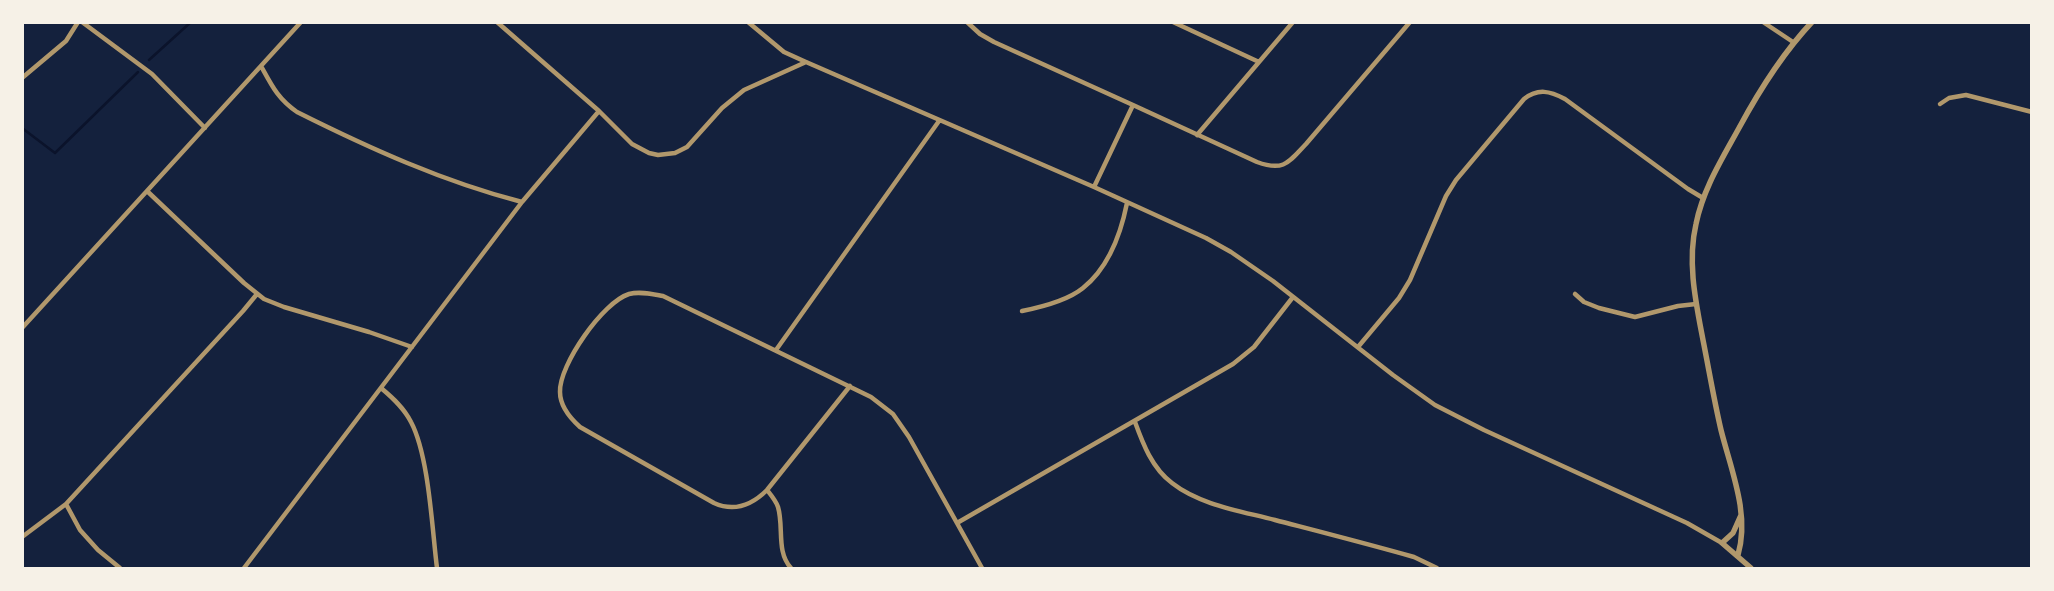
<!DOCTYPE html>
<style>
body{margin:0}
#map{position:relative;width:2054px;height:591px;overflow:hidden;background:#14213d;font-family:Mulish,sans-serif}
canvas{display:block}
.frame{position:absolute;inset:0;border:24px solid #f6f1e7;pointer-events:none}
</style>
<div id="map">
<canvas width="2054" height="591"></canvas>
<div class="frame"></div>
</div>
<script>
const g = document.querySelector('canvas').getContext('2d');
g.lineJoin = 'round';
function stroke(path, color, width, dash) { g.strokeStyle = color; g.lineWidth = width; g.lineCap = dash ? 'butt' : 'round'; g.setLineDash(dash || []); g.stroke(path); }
const stream = new Path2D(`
 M149 60 191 22
 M22 128 55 153 138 72`);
const minor = new Path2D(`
 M82 22 152 74 205 128
 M497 22 599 111 632 144 649 153 658 155 675 153 687 147 722 108 744 90 806 62
 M748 22 784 52 806 62 1094 187 1206 238 1231 252 1273 281 1393 375 1435 405 1484 430 1687 523 1722 543
 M967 22 980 34 994 42 1133 105 1094 187
 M1173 22 1259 62
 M1763 22 1793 42
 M261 66C272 86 278 99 297 112 369 148 444 182 522 202
 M22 78 66 41 78 22
 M1940 104 1949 98 1966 95 2032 112
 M1133 105 1257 162C1284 172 1289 162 1306 144L1410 22
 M1197 135 1293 22
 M147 191 244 283 264 299 284 307 369 332 412 347
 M1575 294 1584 302 1599 308 1635 317 1678 306 1696 304
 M1022 311C1042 307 1067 301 1083 288 1108 268 1121 233 1127 203
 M22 328 301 22
 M1358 347 1399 298 1410 280 1446 196 1456 180 1524 99C1538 88 1550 91 1565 99L1688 189 1703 198
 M776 350 939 121
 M850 386 767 490C752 505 734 512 714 503L580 427C570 418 560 406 560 392 559 365 603 302 629 294 640 291 652 294 663 296L871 397 893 414 909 437 982 568
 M381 388C393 398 404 408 411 422 429 456 432 529 437 568
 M1135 422C1143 444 1152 468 1172 483 1200 505 1241 511 1275 520 1321 532 1368 544 1414 557L1437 568
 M767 490C771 495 776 501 778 507 784 527 776 552 791 568
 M66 504 80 530 98 550 120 568
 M957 523 1233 364 1254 347 1293 297
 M22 537 66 504 243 311 257 294
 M244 568 522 202 599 111`);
const tertiary = new Path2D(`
 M1741 515 1733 533 1722 543 1751 568
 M1738 555C1750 514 1731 470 1721 430 1714 400 1709 370 1703 340 1696 303 1687 263 1696 224 1703 189 1722 159 1739 128 1760 89 1782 54 1812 22`);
stroke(stream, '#0b132b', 2.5);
stroke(minor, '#b1986c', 4.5);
stroke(tertiary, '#b1986c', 5.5);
</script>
